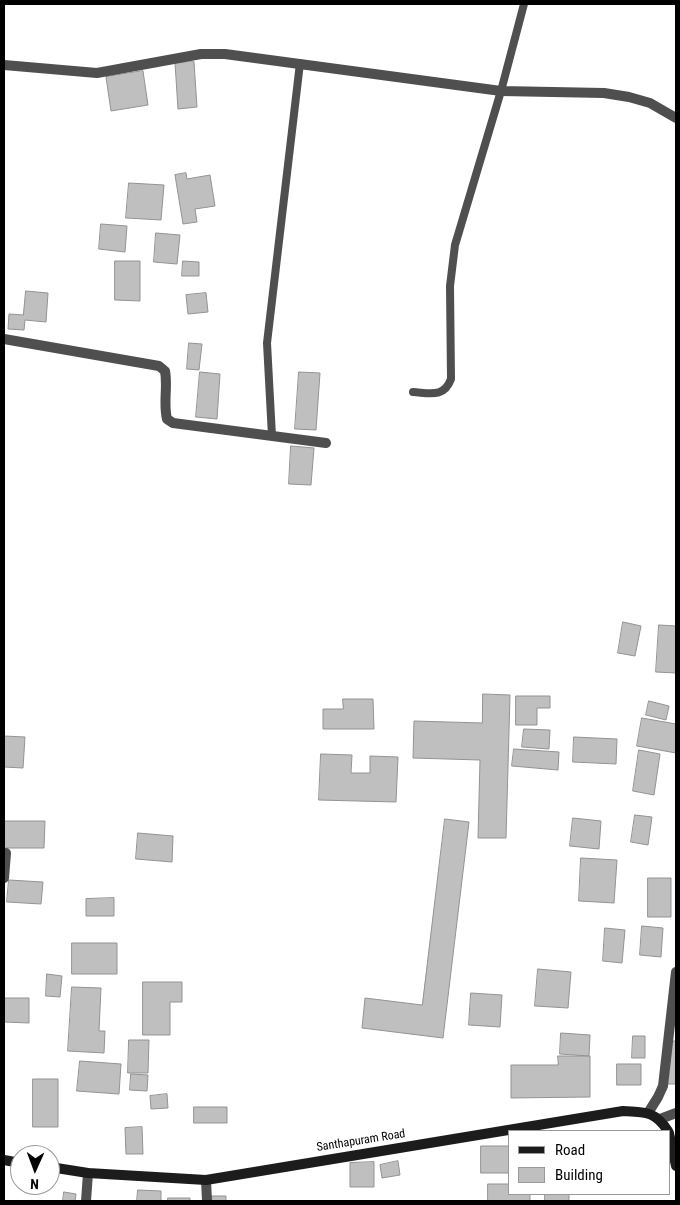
<!DOCTYPE html>
<style>
body{margin:0}
#map{position:relative;width:680px;height:1205px;overflow:hidden;background:#fff;font-family:"Roboto Condensed",sans-serif}
canvas{display:block}
.frame{position:absolute;inset:0;border:5px solid #000;pointer-events:none}
.legend{position:absolute;left:508px;top:1130px;width:162px;height:65px;box-sizing:border-box;background:#fff;border:1px solid #999;margin:0;padding:6px 9px;list-style:none;font-size:15px;color:#000}
.legend li{display:flex;align-items:center;gap:10px;height:25px}
.legend b{width:25px;border:1px solid #999}
.north{position:absolute;left:10px;top:1145px;width:50px;height:50px;box-sizing:border-box;background:#fff;border:1px solid #999;border-radius:50%;rotate:182deg;font-size:14px;font-weight:700;line-height:20px;text-align:center;color:#000}
.north::after{content:'';display:block;margin:auto;width:18px;height:22px;background:#000;clip-path:polygon(50% 0,100% 100%,50% 72%,0 100%)}
</style>
<div id="map">
<canvas width="680" height="1205"></canvas>
<div class="frame"></div>
<ul class="legend">
<li><b style="height:6px;background:#1c1c1c"></b>Road</li>
<li><b style="height:14px;background:#bfbfbf"></b>Building</li>
</ul>
<div class="north">N</div>
</div>
<script>
const g = document.querySelector('canvas').getContext('2d');
g.lineJoin = 'round';
function fill(path, color) { g.fillStyle = color; g.fill(path, 'evenodd'); }
function stroke(path, color, width, dash) { g.strokeStyle = color; g.lineWidth = width; g.lineCap = dash ? 'butt' : 'round'; g.setLineDash(dash || []); g.stroke(path); }
function label(font, color, halo, rows, align = 'center') {
  g.font = font + ' "Roboto Condensed",sans-serif'; g.lineWidth = 4; g.setLineDash([]); g.textBaseline = 'middle'; g.strokeStyle = halo; g.fillStyle = color; for (const [text, x, y, turn = 0] of rows) {
    g.save(); g.translate(x, y); g.rotate((+turn || 0) * Math.PI / 180); g.textAlign = isNaN(turn) ? turn : align; if (halo) g.strokeText(text, 0, 0); g.fillText(text, 0, 0); g.restore();
  }
}
const building = new Path2D(`
 M194 62 197 107 178 109 175 63Z
 M143 71 148 105 111 111 106 77Z
 M186 173 187 179 210 175 215 206 195 209 197 222 183 224 175 175Z
 M129 183 164 185 161 220 126 218Z
 M101 224 127 226 125 252 99 249Z
 M156 233 180 235 177 264 154 262Z
 M115 261H140V301L115 300Z
 M183 261 199 262V276H182Z
 M26 291 48 293 46 322 25 320 24 330 8 329 9 314 23 315Z
 M206 293 208 312 188 314 186 295Z
 M189 343 202 344 199 370 187 369Z
 M200 372 220 374 217 419 196 417Z
 M299 372 320 373 316 430 295 429Z
 M291 446 314 448 311 485 289 484Z
 M623 622 641 626 635 656 618 653Z
 M659 625 676 626V673L656 672Z
 M483 694 510 695 506 838H478L480 760 413 758 414 721 482 723Z
 M516 696H550V708H537V725H516Z
 M343 699H373L374 729H323V709H343Z
 M649 701 669 706 666 720 646 715Z
 M642 718 676 724V753L637 746Z
 M524 729 550 730 549 749 522 747Z
 M4 736 25 737 23 768 4 767Z
 M574 737 617 739 616 764 573 762Z
 M514 749 559 752 558 770 512 766Z
 M639 750 660 754 654 795 633 791Z
 M321 754 352 755 351 773H370V756L398 757 396 802 319 800Z
 M635 815 652 817 648 845 631 842Z
 M573 818 601 821 599 849 570 846Z
 M445 819 469 822 443 1038 362 1028 365 998 422 1005Z
 M4 821H45L44 848H4Z
 M138 833 173 836 172 862 136 859Z
 M581 858 617 860 614 903 579 901Z
 M648 878H671V917H648Z
 M9 880 43 882 41 904 7 902Z
 M114 898V916H86V899Z
 M642 926 663 928 661 957 640 955Z
 M605 928 625 930 622 963 603 961Z
 M72 943H117V974H72Z
 M538 969 571 972 568 1008 535 1006Z
 M47 974 62 976 60 997 46 996Z
 M143 982H182V1002H170V1035H143Z
 M72 987 101 988 99 1031H105L104 1053 68 1051Z
 M471 993 502 995 500 1027 469 1025Z
 M4 998H29V1023L4 1022Z
 M561 1033 590 1035 589 1056 560 1054Z
 M633 1036H645V1058H632Z
 M129 1040H149L148 1073H128Z
 M666 1041H676V1084H665Z
 M558 1056H590V1097L511 1098V1065H558Z
 M80 1061 121 1064 119 1094 77 1091Z
 M617 1064H641V1085H617Z
 M131 1074 148 1075 147 1091 130 1090Z
 M33 1079H58V1127H33Z
 M167 1094 168 1108 151 1109 150 1096Z
 M194 1107H227V1123H194Z
 M142 1127 143 1154H126L125 1128Z
 M481 1146H509V1173H481Z
 M398 1161 400 1175 382 1178 380 1165Z
 M374 1162V1187H350V1163Z
 M488 1184H509V1194H530V1201H488Z
 M138 1190 161 1191V1201H137Z
 M64 1192 76 1194 75 1201H63Z
 M545 1194H569V1201H545Z
 M212 1196H226V1201H212Z
 M168 1198H190V1201H168Z`);
const service = new Path2D(`
 M413 392C430 393 444 398 451 379L450 286 455 245 501 91 524 4
 M272 436 267 343 300 63`);
const minor = new Path2D(`
 M4 65 97 73 201 54H225L501 91 604 93 629 97 650 103 676 118
 M4 339 159 366 165 371C168 387 163 403 167 419L173 423 326 443
 M4 878 6 853
 M648 1113 658 1097 663 1086 676 972
 M660 1119 676 1113
 M206 1180 207 1201
 M86 1201 88 1173`);
const secondary = new Path2D(`
 M669 1133 676 1166
 M4 1160 20 1163
 M50 1167 88 1173 206 1180 623 1111C645 1112 655 1111 668 1131`);
const streetNames = [
 ["Santhapuram Road",361,1141,-9]
];
fill(building, '#bfbfbf');
stroke(building, '#939393', 1);
stroke(service, '#4f4f4f', 8);
stroke(minor, '#4f4f4f', 10);
stroke(secondary, '#1c1c1c', 10);
label('12px', '#000', '#fff', streetNames);
</script>
